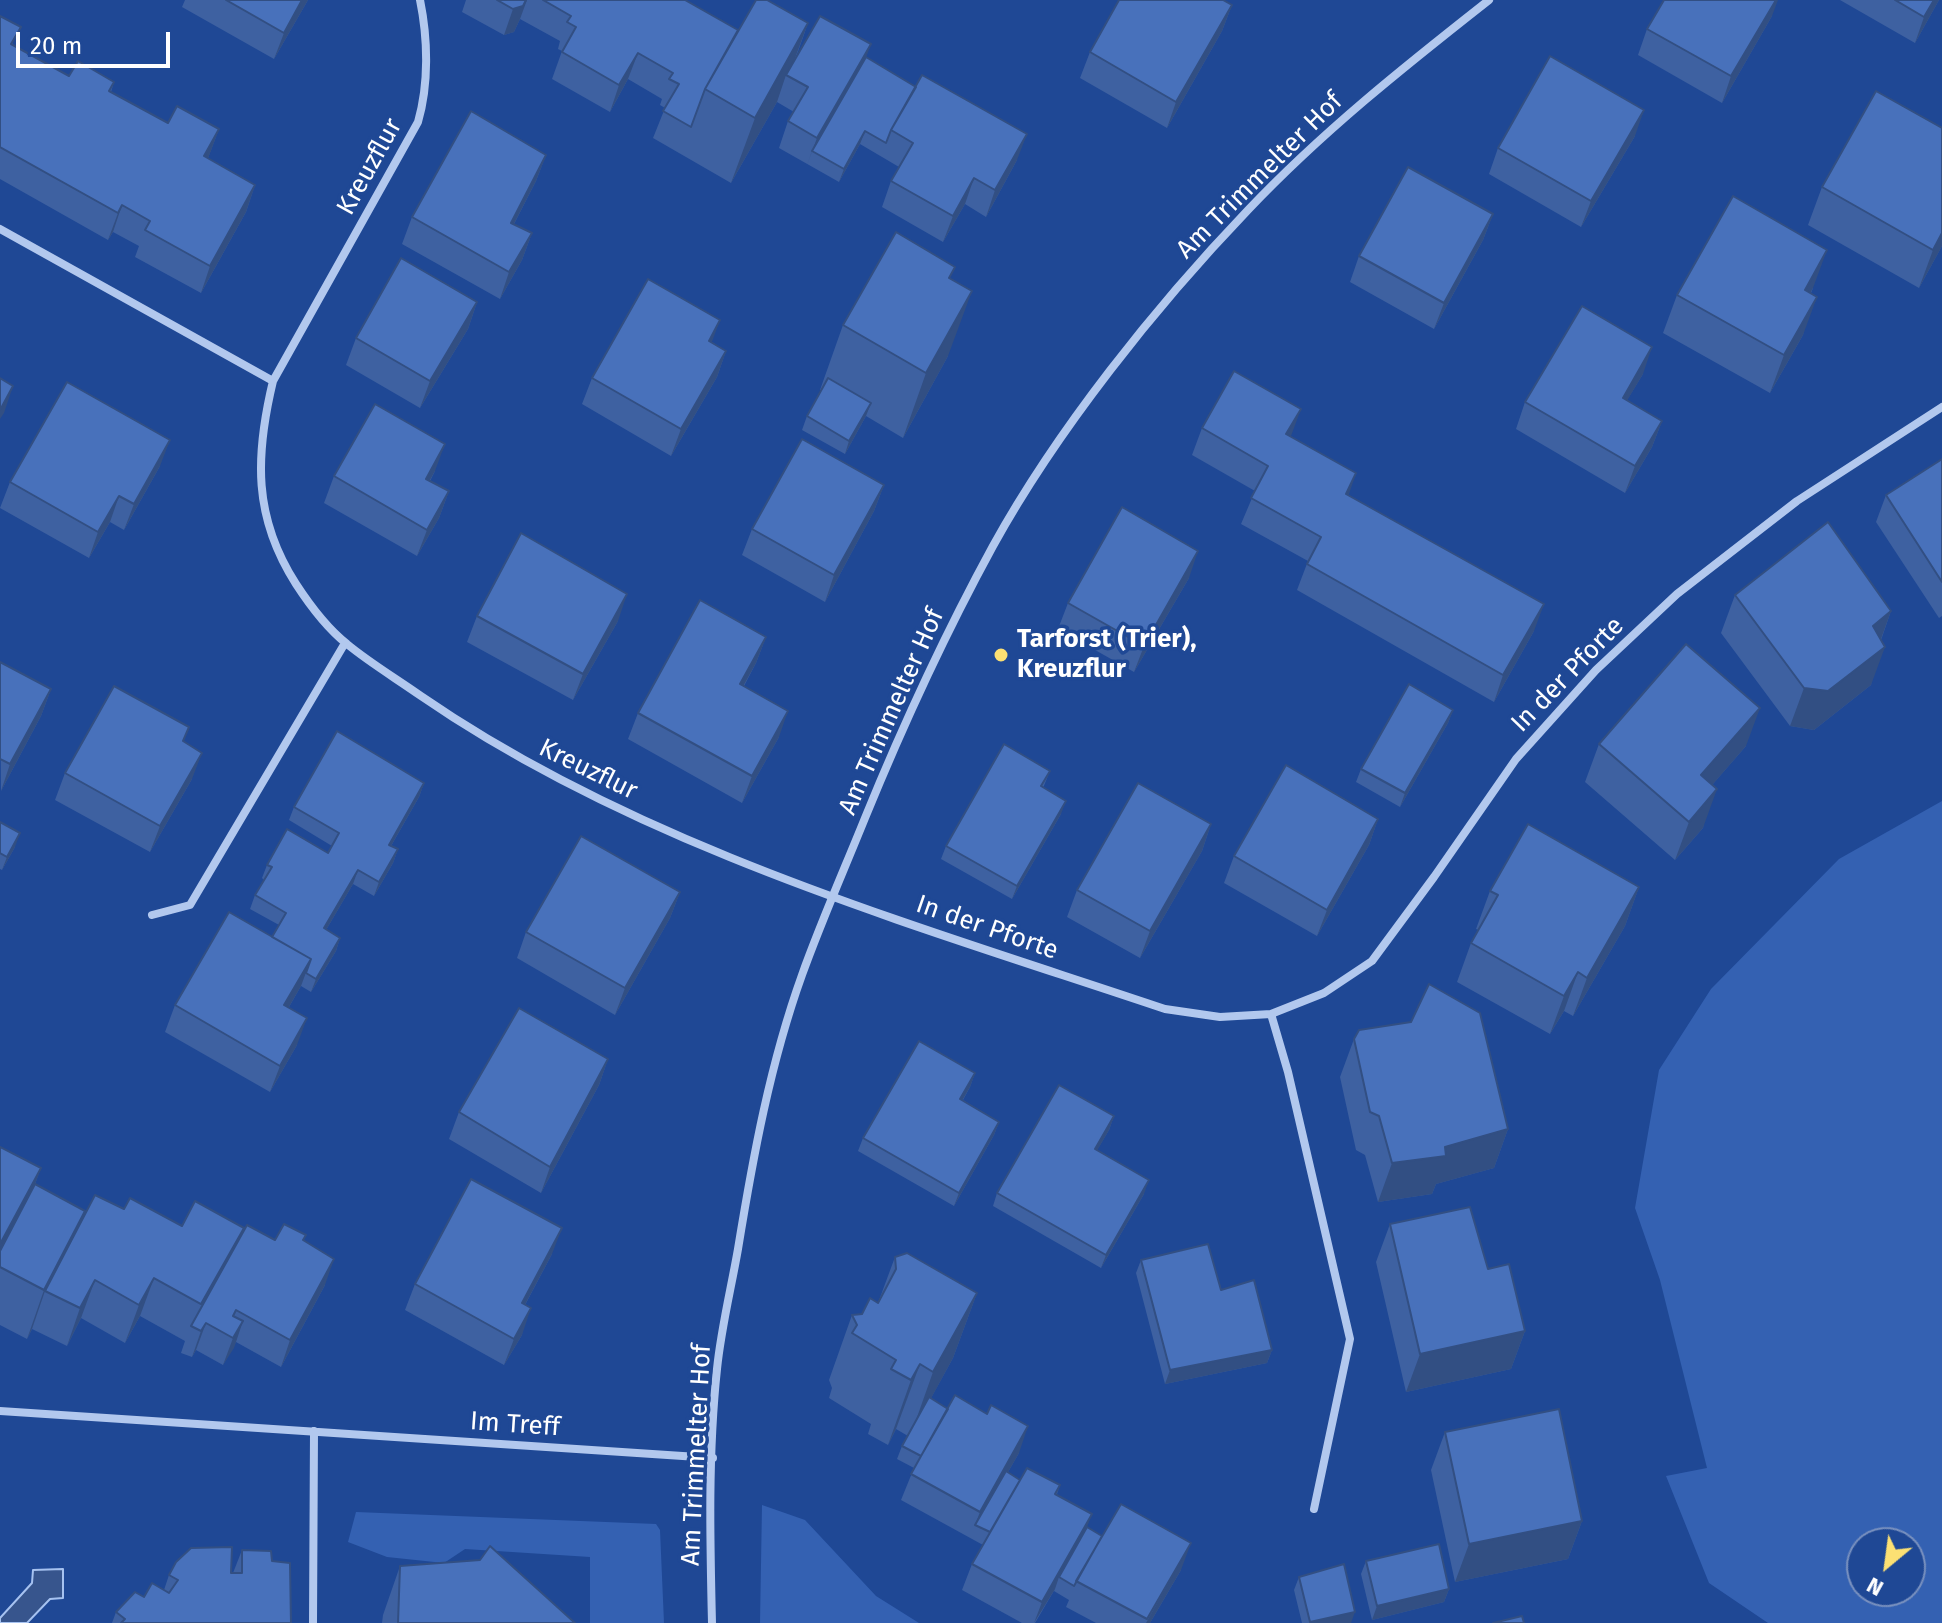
<!DOCTYPE html>
<style>
body{margin:0}
#map{position:relative;width:1942px;height:1623px;overflow:hidden;background:#1f4895;font-family:"Fira Sans",sans-serif}
canvas{display:block}
.north{position:absolute;left:1846px;top:1527px;width:80px;height:80px;box-sizing:border-box;background:#1f4895;border:2px solid #7991bf;border-radius:50%;rotate:209deg;font-size:22px;font-weight:700;line-height:32px;text-align:center;color:#fff}
.north::after{content:'';display:block;margin:auto;width:28px;height:36px;background:#fce073;clip-path:polygon(50% 0,100% 100%,50% 72%,0 100%)}
.scale{position:absolute;left:16px;top:32px;width:154px;height:36px;box-sizing:border-box;border:4px solid #fff;border-top:0;padding-left:10px;font-size:24px;line-height:28px;white-space:nowrap;color:#fff;-webkit-text-stroke:6px #1f4895;paint-order:stroke}
</style>
<div id="map">
<canvas width="1942" height="1623"></canvas>
<div class="north">N</div>
<div class="scale">20 m</div>
</div>
<script>
const g = document.querySelector('canvas').getContext('2d');
g.lineJoin = 'round';
function fill(path, color) { g.fillStyle = color; g.fill(path, 'evenodd'); }
function stroke(path, color, width, dash) { g.strokeStyle = color; g.lineWidth = width; g.lineCap = dash ? 'butt' : 'round'; g.setLineDash(dash || []); g.stroke(path); }
function label(font, color, halo, rows, align = 'center') {
  g.font = font + ' "Fira Sans",sans-serif'; g.lineWidth = 7; g.setLineDash([]); g.textBaseline = 'middle'; g.strokeStyle = halo; g.fillStyle = color; for (const [text, x, y, turn = 0] of rows) {
    g.save(); g.translate(x, y); g.rotate((+turn || 0) * Math.PI / 180); g.textAlign = isNaN(turn) ? turn : align; if (halo) g.strokeText(text, 0, 0); g.fillText(text, 0, 0); g.restore();
  }
}
const green = new Path2D(`
 M1942 801V1623H1768L1709 1583 1666 1476 1707 1468 1660 1280 1635 1208 1659 1070 1711 989 1839 859ZM1910 1543V1591H1862V1543Z
 M762 1505 805 1520 876 1596 919 1623H760Z
 M356 1512 656 1524 660 1530 664 1623H590V1557L465 1549 444 1563 387 1557 348 1542Z`);
const water = new Path2D(`
 M63 1569V1598L50 1599 27 1623H0V1618L32 1583 33 1570Z`);
const street = new Path2D(`
 M420 0C428 39 429 84 418 122L273 381C255 456 253 517 296 584 309 604 328 629 347 644 370 663 397 679 421 696 640 847 915 925 1165 1009L1220 1017 1271 1014 1324 993 1372 961 1434 877 1516 759 1596 670 1677 594 1797 501 1942 407
 M0 229 273 381
 M152 915 190 905 345 643
 M1271 1014 1288 1072 1350 1339 1314 1509
 M0 1411 713 1458
 M313 1623 314 1431
 M712 1623C710 1539 708 1453 717 1369 721 1329 731 1289 738 1249 753 1157 770 1064 802 975 821 922 844 870 865 818 903 725 945 634 993 546 1057 430 1156 306 1248 210 1322 132 1405 66 1489 0`);
const wall = new Path2D(`
 M185 0H308L274 59 182 7Z
 M466 0H685L738 30 808 23 795 60 866 57 1017 160 986 217 965 204 943 242 882 207 891 181 899 167 860 144 839 182 779 148 788 121 794 112 777 102 731 183 653 138 665 108 660 105 662 99 628 79 610 112 552 79 562 51 558 49 560 41 520 19 514 32 504 35 462 12Z
 M1840 0H1939L1915 43Z
 M1232 5 1222 31 1167 128 1080 78 1090 52Z
 M0 16 14 46 69 76 114 82 111 92 168 123 219 129 208 158 255 185 246 212 201 293 135 257 139 246 113 232 108 240 0 179Z
 M1772 16 1722 103 1638 55 1647 29Z
 M1942 128V246L1919 288 1808 225 1822 187Z
 M1635 136 1581 227 1489 174 1498 148Z
 M546 155 536 181 514 224 532 233 522 260 500 299 402 244 412 217Z
 M1493 214 1483 240 1434 329 1350 282 1359 256Z
 M950 279 948 356 903 438 866 416 845 454 802 430 807 416 822 391 820 390 843 325Z
 M1813 288 1811 293 1803 335 1770 393 1663 333 1677 295Z
 M477 302 468 329 420 408 346 365 356 338Z
 M712 342 726 351 717 377 671 456 582 404 592 378Z
 M1643 374 1627 400 1662 421 1652 447 1625 493 1516 429 1525 402Z
 M1202 428 1290 437 1349 495 1534 631 1494 702 1297 590 1308 561 1241 524 1255 491 1192 455Z
 M1942 459V616L1939 618 1876 522 1886 495Z
 M160 466 124 530 110 522 89 558 0 508 10 482Z
 M435 471 430 481 449 491 439 518 417 556 324 503 334 476Z
 M884 485 874 511 825 602 742 555 752 529Z
 M1189 578 1134 672 1058 629 1068 603Z
 M1735 595 1891 611 1881 640 1871 685 1814 730 1790 726 1721 633Z
 M477 616 618 621 573 700 467 642Z
 M766 637 756 663 744 686 779 737 742 803 628 739 638 713Z
 M0 662 51 689 41 716 1 791Z
 M1453 710 1448 723 1400 807 1356 782 1361 769Z
 M184 742 192 779 150 852 55 800 65 773Z
 M1599 744 1746 746 1712 785 1703 828 1675 860 1585 782Z
 M1050 771 1043 788 1061 814 1012 899 941 859 946 846Z
 M424 783 419 797 391 846 398 849 393 863 374 896 353 884 326 930 340 938 336 951 311 992 301 986 289 1007 297 1045 270 1092 165 1032 175 1005 272 937 279 925 250 909 255 895 264 880 262 878 267 865 328 853 332 846 289 820 294 807Z
 M1378 819 1369 845 1317 936 1224 883 1234 856Z
 M0 822 15 847 2 870 0 869Z
 M1211 824 1202 851 1140 958 1067 917 1077 890Z
 M1639 887 1625 926 1573 1016 1564 1011 1550 1034 1457 982 1471 943 1479 930 1476 929 1490 891Z
 M680 892 670 918 615 1015 517 958 526 932Z
 M1354 1039 1508 1129 1494 1168 1436 1184 1432 1194 1378 1202 1365 1155 1356 1150 1340 1077Z
 M608 1059 599 1085 541 1193 449 1139 459 1112Z
 M975 1073 970 1087 963 1100 999 1122 994 1135 954 1206 858 1151 863 1138Z
 M1114 1116 1109 1130 1097 1150 1144 1194 1101 1268 993 1206 997 1193Z
 M0 1147 41 1168 35 1184 82 1220 124 1209 182 1226 240 1236 275 1240 304 1241 325 1285 281 1367 236 1342 223 1365 196 1350 192 1357 181 1353 185 1341 140 1316 125 1343 81 1318 67 1346 32 1329 27 1339 0 1325Z
 M1390 1224 1488 1269 1525 1331 1511 1369 1406 1392 1376 1262Z
 M552 1254 525 1305 522 1335 504 1365 405 1310 415 1284Z
 M895 1257 977 1293 953 1358 931 1398 1019 1453 1008 1472 1020 1480 1060 1485 1057 1494 1087 1527 1102 1536 1181 1570 1150 1623H1096L1066 1607 1069 1600 1054 1591 1055 1589 1035 1623H1022L962 1590 972 1564 983 1545 901 1500 914 1468 897 1459 902 1446 908 1436 896 1429 888 1445 868 1434 871 1424 829 1398 832 1388 829 1380 852 1315 862 1314 878 1303Z
 M1141 1260 1221 1290 1272 1350 1267 1363 1165 1384 1136 1273Z
 M1445 1432 1582 1521 1568 1559 1455 1582 1431 1470Z
 M242 1550 272 1561 291 1623H112L116 1612 144 1597 164 1590 169 1575 233 1573Z
 M1366 1561 1449 1589 1444 1602 1372 1620 1361 1574Z
 M400 1566 575 1623H382L383 1615Z
 M1299 1577 1351 1623H1302L1294 1590Z`);
const shadedWall = new Path2D(`
 M302 0H308L274 59 284 33Z
 M526 0H527L520 19 514 32 504 35 513 9Z
 M1776 0H1778L1772 16 1722 103 1731 76Z
 M1934 0H1939L1915 43 1924 17Z
 M1232 5 1222 31 1167 128 1176 102Z
 M808 23 788 77 786 75 777 102 731 183 755 118Z
 M871 44 861 71 812 151 807 165 817 138Z
 M638 53 628 79 610 112 619 85Z
 M1644 110 1635 136 1581 227 1591 201Z
 M219 129 209 156 194 182 204 156Z
 M865 131 860 144 839 182 844 169Z
 M1027 134 1017 160 986 217 995 190Z
 M546 155 536 181 501 249 511 223Z
 M974 178 965 204 943 242 953 216Z
 M255 185 246 212 201 293 210 266Z
 M122 205 113 232 108 240 118 213Z
 M1493 214 1483 240 1434 329 1444 303Z
 M532 233 522 260 500 299 509 272Z
 M1942 233V246L1919 288 1933 250Z
 M1827 250 1813 288 1791 328 1805 290Z
 M972 291 948 356 903 438 926 373Z
 M1817 297 1803 335 1770 393 1784 355Z
 M477 302 468 329 420 408 430 381Z
 M720 320 710 347 709 341Z
 M1652 347 1643 374 1613 424 1623 398Z
 M726 351 717 377 671 456 681 429Z
 M13 386 4 413 0 419V410Z
 M871 403 866 416 845 454 849 441Z
 M1301 409 1291 436 1276 460 1286 434Z
 M1662 421 1652 447 1625 493 1635 466Z
 M170 440 160 466 124 530 134 504Z
 M445 444 435 471 416 505 426 479Z
 M1356 473 1347 500 1346 494Z
 M884 485 874 511 825 602 834 575Z
 M449 491 439 518 417 556 427 530Z
 M119 496 110 522 89 558 98 532Z
 M1198 551 1189 578 1134 672 1144 646Z
 M627 594 618 621 573 700 583 674Z
 M1544 604 1534 631 1494 702 1503 675Z
 M1891 611 1877 650 1873 626Z
 M766 637 756 663 730 710 740 684Z
 M1885 647 1871 685 1814 730 1790 726 1804 688Z
 M51 689 41 716 1 791 10 764Z
 M1760 708 1746 746 1687 814 1701 775Z
 M1453 710 1448 723 1400 807 1405 793Z
 M788 711 779 737 742 803 752 776Z
 M202 753 192 779 150 852 160 826Z
 M424 783 419 797 384 858 389 845Z
 M1717 789 1703 828 1675 860 1689 822Z
 M1066 801 1061 814 1012 899 1017 886Z
 M1378 819 1369 845 1317 936 1327 910Z
 M1211 824 1202 851 1140 958 1150 931Z
 M20 833 15 847 2 870 7 857Z
 M398 849 393 863 374 896 379 882Z
 M358 870 353 884 319 942 324 928Z
 M1639 887 1625 926 1573 1016 1587 978Z
 M680 892 670 918 615 1015 625 988Z
 M340 938 336 951 311 992 316 979Z
 M311 959 301 986 275 1031 284 1005Z
 M1578 972 1564 1011 1550 1034 1564 996Z
 M307 1018 297 1045 270 1092 280 1066Z
 M608 1059 599 1085 541 1193 550 1167Z
 M975 1073 970 1087 955 1113 960 1099Z
 M1114 1116 1109 1130 1090 1163 1095 1149Z
 M999 1122 994 1135 954 1206 959 1193Z
 M1508 1129 1494 1168 1436 1184 1432 1194 1378 1202 1392 1163Z
 M41 1168 17 1233 0 1265V1244Z
 M1149 1180 1144 1194 1101 1268 1106 1255Z
 M85 1211 67 1260 45 1291 32 1329 27 1339 44 1290Z
 M562 1228 552 1254 512 1329 522 1303Z
 M334 1259 325 1285 281 1367 290 1340Z
 M154 1278 140 1316 125 1343 139 1305Z
 M95 1280 81 1318 67 1346 80 1308Z
 M977 1293 953 1358 910 1437 933 1372Z
 M531 1308 522 1335 504 1365 514 1339Z
 M243 1321 234 1348 223 1365 233 1338Z
 M206 1323 196 1350 192 1357 201 1331Z
 M1525 1331 1511 1369 1406 1392 1420 1354Z
 M1272 1350 1267 1363 1165 1384 1170 1370Z
 M920 1364 896 1429 888 1445 911 1380Z
 M1028 1426 1019 1453 977 1526 975 1525 980 1512Z
 M1092 1514 1082 1540 1059 1577 1055 1589 1034 1623 1042 1602Z
 M1582 1521 1568 1559 1455 1582 1469 1544Z
 M1191 1543 1181 1570 1150 1623H1146Z
 M1449 1589 1444 1602 1372 1620 1377 1606Z
 M1355 1612 1351 1623H1310V1622Z`);
const building = new Path2D(`
 M226 0H302L284 33Z
 M497 0H526L523 6 513 9Z
 M543 0H685L738 30 705 89 691 127 663 111 679 84 669 79 673 73 638 53 619 85 562 52 576 27 567 22 571 16Z
 M756 0H767L808 23 755 118 705 89Z
 M1119 0H1223L1232 5 1176 102 1090 52Z
 M1664 0H1776L1731 76 1647 29Z
 M1895 0H1934L1924 17Z
 M0 16 21 27 11 44 69 76 78 61 114 82 109 91 168 123 177 106 219 129 204 156 255 185 210 266 145 230 150 221 122 205 118 213 0 147Z
 M820 16 871 44 817 138 788 121 808 87 786 75Z
 M1550 56 1644 110 1591 201 1498 148Z
 M866 57 916 87 891 130 886 143 865 131 844 169 812 151Z
 M922 75 1027 134 995 190 974 178 953 216 891 181 913 143 891 130Z
 M1876 91 1942 128V233L1933 250 1822 187Z
 M471 111 546 155 511 223 532 233 509 272 412 217Z
 M1408 167 1493 214 1444 303 1359 256Z
 M1733 196 1827 250 1805 290 1817 297 1784 355 1677 295Z
 M896 232 955 267 949 278 972 291 926 373 843 325Z
 M401 258 477 302 430 381 356 338Z
 M648 279 720 320 709 341 726 351 681 429 592 378Z
 M1582 306 1652 347 1623 398 1662 421 1635 466 1525 402Z
 M1234 371 1301 409 1286 434 1356 473 1346 494 1544 604 1503 675 1307 564 1321 537 1251 498 1268 466 1202 428Z
 M0 378 13 386 0 410Z
 M828 378 871 403 849 441 807 416Z
 M67 382 170 440 134 504 119 496 98 532 10 482Z
 M375 404 445 444 426 479 449 491 427 530 334 476Z
 M802 439 884 485 834 575 752 529Z
 M1942 459V582L1886 495Z
 M1122 507 1198 551 1144 646 1068 603Z
 M1828 522 1891 611 1873 626 1885 647 1828 691 1804 688 1735 595Z
 M521 533 627 594 583 674 477 616Z
 M700 600 766 637 740 684 788 711 752 776 638 713Z
 M1686 644 1760 708 1701 775 1717 789 1689 822 1599 744Z
 M0 662 51 689 10 764 0 759Z
 M1409 684 1453 710 1405 793 1361 769Z
 M114 686 189 727 183 741 202 753 160 826 65 773Z
 M337 731 424 783 389 845 398 849 379 882 358 870 324 928 340 938 316 979 306 973 311 959 272 937 286 913 255 895 272 867 267 865 287 829 328 853 339 833 294 807Z
 M1004 744 1050 771 1041 786 1066 801 1017 886 946 846Z
 M1286 765 1378 819 1327 910 1234 856Z
 M1138 783 1211 824 1150 931 1077 890Z
 M0 822 20 833 7 857 0 853Z
 M1528 824 1639 887 1587 978 1578 972 1564 996 1471 943 1498 895 1490 891Z
 M581 836 680 892 625 988 526 932Z
 M229 912 311 959 284 1005 307 1018 280 1066 175 1005Z
 M1429 984 1480 1013 1508 1129 1445 1147 1446 1156 1392 1163 1379 1116 1370 1112 1354 1039 1359 1030 1411 1022Z
 M519 1008 608 1059 550 1167 459 1112Z
 M919 1041 975 1073 960 1099 999 1122 959 1193 863 1138Z
 M1059 1085 1114 1116 1095 1149 1149 1180 1106 1255 997 1193Z
 M0 1147 41 1168 0 1244Z
 M471 1179 562 1228 522 1303 531 1308 514 1339 415 1284Z
 M35 1184 85 1211 44 1290 0 1267V1251Z
 M95 1195 124 1209 130 1198 182 1226 195 1201 244 1228 201 1304 154 1278 139 1305 95 1280 80 1308 45 1291Z
 M1470 1207 1488 1269 1509 1264 1525 1331 1420 1354 1390 1224Z
 M284 1224 306 1235 303 1240 334 1259 290 1340 236 1310 233 1316 243 1321 233 1338 206 1323 201 1331 191 1326 247 1225 275 1240Z
 M1208 1244 1221 1290 1254 1280 1272 1350 1170 1370 1141 1260Z
 M907 1253 977 1293 933 1372 920 1364 911 1380 891 1369 896 1360 852 1333 857 1325 852 1315 862 1314 870 1298 878 1303 896 1269 895 1257Z
 M955 1395 987 1414 991 1405 1028 1426 980 1512 911 1474Z
 M929 1397 948 1409 921 1456 902 1446Z
 M1559 1409 1582 1521 1469 1544 1445 1432Z
 M1027 1468 1060 1485 1055 1494 1092 1514 1042 1602 972 1564Z
 M1006 1471 1020 1480 990 1532 975 1525Z
 M1121 1504 1191 1543 1147 1619 1076 1581Z
 M1087 1527 1102 1536 1074 1586 1059 1577Z
 M1439 1544 1449 1589 1377 1606 1366 1561Z
 M490 1546 575 1623H398L400 1566 480 1560Z
 M232 1547 231 1573H242V1550L271 1551 272 1561 290 1563 291 1623H121L125 1619 116 1612 135 1592 144 1597 152 1583 169 1593 178 1580 169 1575 176 1562 191 1548Z
 M1344 1564 1355 1612 1310 1622 1299 1577Z
 M1522 1616 1524 1623H1493Z`);
const markers = [
 [1001,655,8,"#fce073"]
];
const streetNames = [
 ["Kreuzflur",370,167,-61],
 ["Am Trimmelter Hof",1260,176,-45],
 ["In der Pforte",1568,675,-46],
 ["Am Trimmelter Hof",892,712,-66],
 ["Kreuzflur",588,770,26],
 ["In der Pforte",987,928,19],
 ["Im Treff",515,1425,4],
 ["Am Trimmelter Hof",697,1455,-87]
];
const poiNames = [
 ["Tarforst (Trier),",1017,640],
 ["Kreuzflur",1017,670]
];
fill(green, '#3461b2');
fill(water, '#37558d');
stroke(water, '#a6c2f0', 2);
stroke(street, '#b2c8ee', 8);
fill(wall, '#3e61a1');
fill(shadedWall, '#324f83');
fill(building, '#4871bb');
stroke(building, '#324f83', 2);
for (const [x, y, r, color] of markers) { const dot = new Path2D(); dot.arc(x, y, r, 0, 2 * Math.PI); g.fillStyle = color; g.fill(dot); stroke(dot, '#1f4895', 3); }
label('26px', '#fff', '#1f4895', streetNames);
label('bold 26px', '#fff', '#1f4895', poiNames, 'left');
</script>
